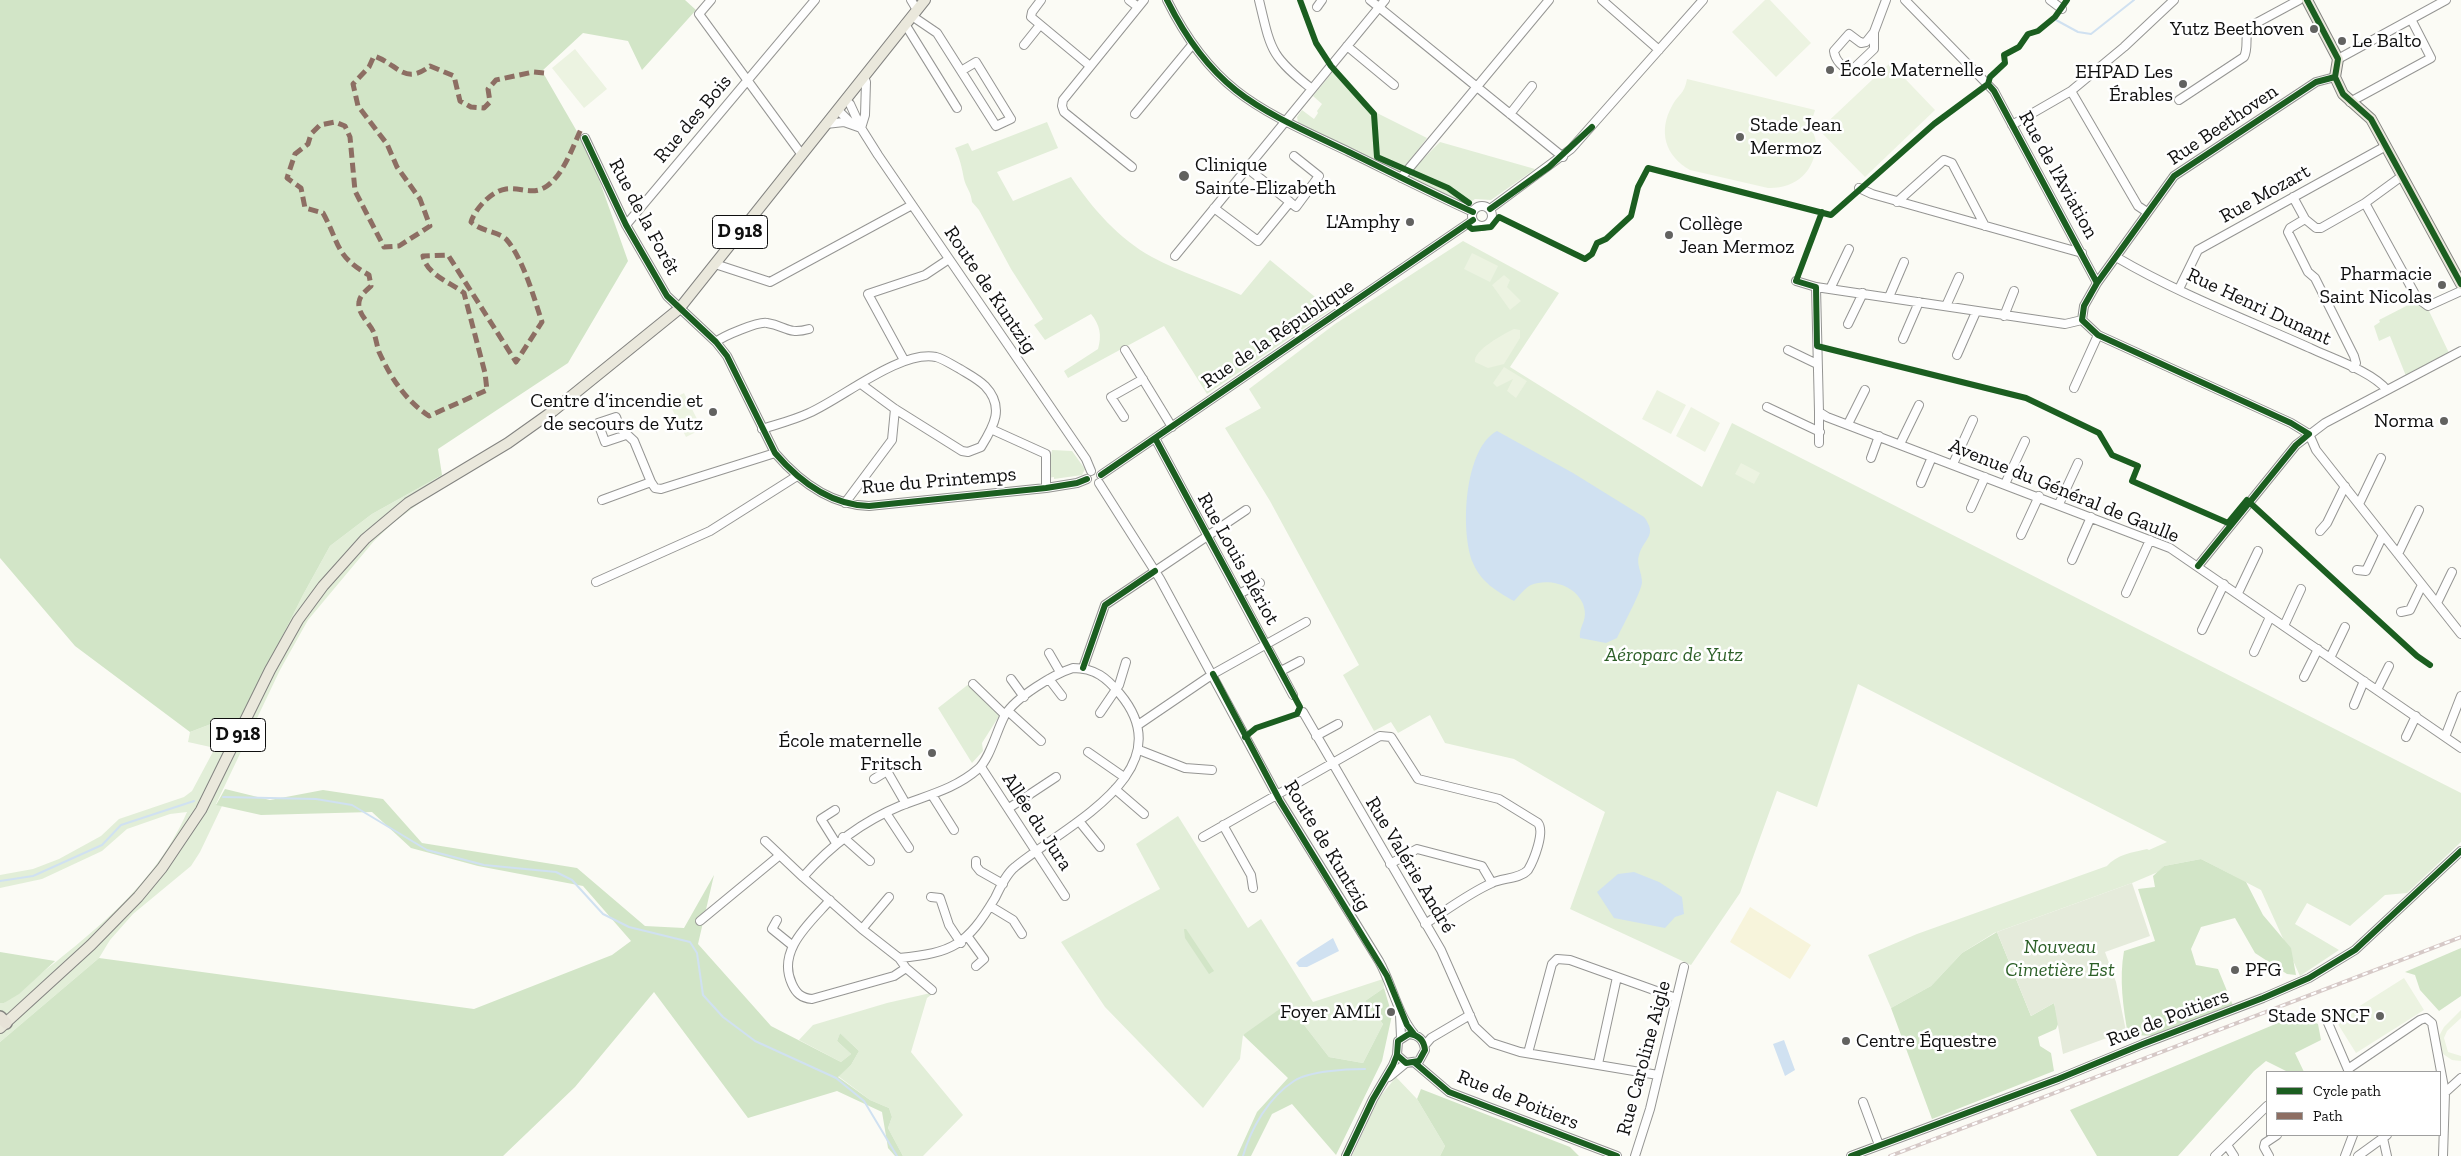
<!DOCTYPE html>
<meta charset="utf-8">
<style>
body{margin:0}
#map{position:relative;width:2461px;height:1156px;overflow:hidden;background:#fbfbf5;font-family:"Zilla Slab",serif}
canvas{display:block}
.legend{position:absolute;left:2266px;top:1071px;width:175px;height:65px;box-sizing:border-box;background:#fff;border:1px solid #9f9f9f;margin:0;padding:6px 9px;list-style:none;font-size:15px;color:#0f0f0f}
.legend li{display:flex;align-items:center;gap:10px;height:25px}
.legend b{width:25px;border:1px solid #9f9f9f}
</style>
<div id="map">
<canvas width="2461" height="1156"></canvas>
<ul class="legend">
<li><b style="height:6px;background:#1b5e20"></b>Cycle path</li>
<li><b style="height:6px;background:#8d6e63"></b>Path</li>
</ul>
</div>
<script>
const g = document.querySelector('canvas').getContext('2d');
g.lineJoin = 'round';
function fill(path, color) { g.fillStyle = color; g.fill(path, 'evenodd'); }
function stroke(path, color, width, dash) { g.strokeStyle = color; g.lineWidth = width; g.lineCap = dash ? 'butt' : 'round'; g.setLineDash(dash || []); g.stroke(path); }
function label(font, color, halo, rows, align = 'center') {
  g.font = font + ' "Zilla Slab",serif'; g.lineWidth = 5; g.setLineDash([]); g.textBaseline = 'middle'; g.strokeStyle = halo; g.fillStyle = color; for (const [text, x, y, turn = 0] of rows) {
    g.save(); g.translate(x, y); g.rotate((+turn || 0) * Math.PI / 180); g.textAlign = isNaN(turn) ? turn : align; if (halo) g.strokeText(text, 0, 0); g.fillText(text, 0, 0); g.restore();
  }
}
const green = new Path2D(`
 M1336 68 1377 113 1427 138 1402 171 1396 173 1298 122 1297 117 1302 110 1314 119 1318 113 1317 111 1322 104 1313 96Z
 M1047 122 1058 148 997 172 1013 201 1071 177C1092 208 1119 239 1152 257 1180 272 1212 282 1241 295L1270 260 1331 310 1207 394 1164 326 1068 378 1064 371 1098 349C1102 335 1100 325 1091 314L1045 340 1034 325 1043 319 1011 269 979 210 972 202C971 191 966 188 964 179 962 168 960 159 955 148L968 143 972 151Z
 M1440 142 1535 169 1491 200 1475 199 1465 206 1410 178 1409 173Z
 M1463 241 1559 293 1510 367 1702 487 1732 423 2461 793V842L2407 893 2385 895 2350 926 2307 903 2295 924 2339 950 2300 976 2261 890 2201 859 2164 866 2158 872 2132 883 1994 933 1962 953 1931 986 1891 1008 1868 955 1917 934 2107 866C2116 855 2133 852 2147 849L2149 850 2167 842 1858 684 1817 807 1777 791 1740 893 1691 965 1570 909 1605 812 1514 759 1445 743 1430 715 1398 733 1391 722 1374 731 1343 675 1359 665 1270 501 1225 428 1261 408 1249 389 1335 324Z
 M2414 302 2429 311 2449 353 2406 376 2390 336 2379 341 2374 326 2380 322 2379 320Z
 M1052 450 1072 451 1085 469 1082 475 1054 479V477L1047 478Z
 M442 475 463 476 422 501 393 523 374 541 308 620 280 670 216 804 222 806 200 852 191 866 133 914 110 940 99 958 0 1042V1003H4C72 948 151 895 187 812L170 814 127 829 102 851 42 879 0 888V875L33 869 59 859 101 836 119 819 184 797 192 791 215 748 188 742 190 732 211 724 238 725 303 595 330 546 372 514Z
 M974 680 1000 705 1001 713 982 743 983 751 972 763 938 708Z
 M1178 816 1248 928 1261 919 1313 1002 1383 979 1384 988 1365 1001 1383 1024 1363 1063 1329 1057 1294 1012 1243 1035 1240 1059 1203 1108 1105 1007 1061 942 1160 889 1136 844Z
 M935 992 927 998 911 1052 963 1115 923 1156H903L888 1128 892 1117 889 1108 870 1100 838 1076 851 1065 859 1051 840 1033 837 1041 851 1054 841 1062 799 1040 813 1025 887 1003Z
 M1396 1077 1417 1099 1445 1146 1440 1156H1352L1379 1098Z`);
const forest = new Path2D(`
 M0 0H685L696 10 642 70 628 41 583 33 542 71 590 154 628 261 568 363 438 449 442 475 372 514 330 546 303 595 238 725 211 724 190 732 75 646 0 558Z
 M225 789 270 800 323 790 383 799 422 843 577 868 645 926 684 928 714 875 698 944 771 1026 841 1062 851 1054 837 1041 840 1033 859 1051 851 1065 838 1077 870 1100 889 1108 892 1117 888 1128 903 1156H895L888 1148 882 1112 837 1091 748 1118 654 992 575 1087 503 1156H0V1042L99 958 474 1009 612 955 631 941 583 886 478 866 411 848 372 812 261 815 216 805Z
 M2201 859 2246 882 2263 915 2291 948 2296 975 2287 974 2255 953 2235 918 2201 927 2191 949 2196 965 2218 969 2234 1008 2161 1036 2128 1035C2123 1007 2119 979 2124 951L2155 941 2138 889 2155 887 2153 876 2164 866Z
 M1184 929H1186L1214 971 1209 974 1185 938Z
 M1997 932 2031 1016 2054 1003 2059 1022 2056 1029 2038 1037 2040 1046 2051 1053 2054 1071 1932 1119 1891 1008 1931 986 1962 953Z
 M2461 948V996L2439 1011 2420 990 2415 975 2405 972Z
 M0 952 55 961 19 994 4 1003H0Z
 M1384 988 1392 1015 1382 1061 1336 1155 1292 1104 1272 1114 1251 1156H1237L1257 1112 1288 1078 1243 1035 1284 1006 1294 1012 1329 1057 1363 1063 1383 1024 1365 1001Z
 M2297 1015 2318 1024 2321 1040 2295 1053 2304 1072H2288L2266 1061 2254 1071 2178 1156H2097L2070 1110Z
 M1421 1089 1570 1147 1579 1156H1440L1445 1146 1417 1099Z`);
const sand = new Path2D(`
 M1750 907 1811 945 1790 979 1730 942Z`);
const cemetery = new Path2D(`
 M2132 883 2150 936 2105 952 2116 982 2126 1031 2063 1054 2054 1003 2031 1016 1997 932Z`);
const pitch = new Path2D(`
 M1765 0H1770L1811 43 1776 77 1732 32Z
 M575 49 607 89 584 108 552 68Z
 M1890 63 1935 110 1865 177 1819 130Z
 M1687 79 1815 110C1814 114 1811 121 1811 125 1812 131 1816 137 1816 144 1815 172 1795 189 1768 188L1690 170C1665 156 1658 131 1672 106 1679 93 1684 95 1687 79Z
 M1472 253 1498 266 1490 282 1464 269Z
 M1504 275 1510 280 1507 287 1521 301 1510 310 1492 285Z
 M1514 329 1520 330V338L1504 364 1488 368 1475 362C1473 350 1504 334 1514 329Z
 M1504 367 1527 381 1516 398 1507 391 1513 379 1497 387 1493 383Z
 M1657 390 1686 405 1671 434 1642 419Z
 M684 393 702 429 686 437 668 401Z
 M1691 407 1720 423 1705 452 1676 436Z
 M1741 463 1760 473 1754 484 1735 474Z
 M2404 978 2424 1010 2356 1053 2336 1021Z
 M2461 1010V1018L2447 1031 2444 1038 2448 1052 2461 1056V1061L2452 1060 2443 1054 2438 1038 2444 1027Z`);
const water = new Path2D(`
 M1497 431 1573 473 1644 517C1658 536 1644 538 1639 555 1636 565 1642 572 1642 582 1642 591 1622 627 1617 638L1606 643 1580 638C1579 624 1589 621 1583 604 1575 585 1549 578 1531 585 1525 588 1519 596 1514 601 1496 591 1481 582 1473 563 1460 532 1464 448 1497 431Z
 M1634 872 1659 882 1682 897 1684 914 1675 917 1665 928 1614 918 1597 892 1618 874Z
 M1333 938 1339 951 1307 967H1299L1296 963 1300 959Z
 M1784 1040 1795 1070 1785 1076 1773 1044Z`);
const stream = new Path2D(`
 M2056 20 2078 32 2091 34 2134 0
 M223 797 316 799 352 805 427 850 484 865 556 872 572 880 603 914 629 927 690 942 697 953 703 995 723 1017 755 1041 836 1078 864 1101 897 1156
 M0 881 33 876 102 845 121 825 194 801
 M1243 1156C1251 1128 1269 1097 1294 1081 1309 1071 1347 1069 1365 1069`);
const minor = new Path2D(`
 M711 0 699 14 802 155
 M911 0 917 10
 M1041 0 1032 12 1031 17 1090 66
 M1129 0 1138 7
 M1167 0C1213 93 1261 110 1349 152 1390 172 1431 193 1473 212
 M1259 0C1271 50 1270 56 1312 89
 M1370 0 1563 157
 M1602 0 1659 50
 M1905 0 1994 91 2097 283
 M2050 0 2062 9
 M1317 7 1322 0
 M912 16 937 33 996 126 1011 119 976 62 961 71
 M905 24 957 108
 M1874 32V49L1852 70C1843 69 1835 60 1834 51L1849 34 1861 43 1866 42 1874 32 1886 0
 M1024 45 1040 25
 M1347 46 1394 85
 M2338 59 2446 0
 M2071 91 2138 206 2147 212
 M845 100 850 104 861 128 878 155 1086 459 1091 471
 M2179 100 2244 57C2249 47 2244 37 2249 27L2299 0
 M2350 102 2431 58 2411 19
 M838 110 852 124
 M1135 114 1192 45
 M1510 114 1532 86
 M826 124 844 122 861 128
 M2012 125 2071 91 2124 47 2174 0
 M861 128 865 115 866 82 864 77
 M585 138 626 225 667 296 716 342 727 356 775 453C799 481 830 505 869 506L1046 488 1077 483 1087 479
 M1132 167 1064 112 1062 106 1063 100 1144 0
 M2402 176 2365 203 2417 298 2428 306 2461 291
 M1401 178 1549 0
 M1859 188 1872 194 2082 253
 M2293 197 2305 219 2316 228H2321L2365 203
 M1290 202 1296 207 1319 176 1294 156
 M1897 202 1944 160 1952 163 1985 226
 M1472 216a10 10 0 1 1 20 0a10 10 0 1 1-20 0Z
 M1214 208 1258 241 1290 202 1247 168
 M1490 209 1571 149 1703 0
 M2305 219 2290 228 2288 232 2308 272 2315 278 2354 356 2356 363 2353 368
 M626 225 815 0
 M1175 256 1385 0
 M2116 257C2177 293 2245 319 2310 348 2333 359 2371 371 2387 390
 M715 264 770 282 912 205
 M1796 281 1816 287 1819 412 1827 417 2170 548 2445 737 2461 696
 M1816 287 2065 324 2082 320
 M1830 289 1849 249
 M2179 289 2198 250 2386 146
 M1889 297 1904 262
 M1946 306 1959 277
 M2004 316 2014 291
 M2082 320 2098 335 2291 423 2309 434 2316 450 2461 634
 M2082 320 2084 306 2097 283 2174 176 2316 82 2335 77
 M1848 324 1863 293
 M1903 339 1919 302
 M716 342C723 336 759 321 767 323 786 326 788 335 809 329
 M1125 350 1172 427
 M1788 350 1817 364
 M1957 355 1976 312
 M904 360 868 294 925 275 949 259
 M2074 388 2098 335
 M1767 407 1820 432
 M1819 412V443
 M1124 417 1111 397 1143 379
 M1848 424 1865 390
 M762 429C778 424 794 420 809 413 843 398 900 350 936 357 944 359 952 365 960 369 968 374 978 379 985 386 1005 407 994 426 981 447L968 452 962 451 895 409 861 384
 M993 430 1046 454V488
 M626 435 605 442 598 423 616 417 620 428 634 441 651 482 655 488 661 489 775 453
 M1155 438 1293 695
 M1900 444 1919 405
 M1871 458 1879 436
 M1953 464 1973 420
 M1101 475 1473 220
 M1099 483 1160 579 1280 801 1379 961C1392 984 1397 1013 1414 1034
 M1921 483 1932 457
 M2005 484 2025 441
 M602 500 651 482
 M845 503 892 440 895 409
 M2059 504 2078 463
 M2359 504 2381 458
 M1971 508 1985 477
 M2320 531 2327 523 2345 486
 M2021 535 2039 496
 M2398 554 2419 510
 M2072 560 2091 517
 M2198 566 2296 445 2325 423 2461 351
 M2357 570 2366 571 2383 535
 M596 582 710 531 797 476
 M2126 593 2150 540
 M2238 593 2258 551
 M1239 594 1260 583
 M2437 603 2452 572
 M2401 612 2410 610 2422 585
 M2284 626 2301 589
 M2202 630 2224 584
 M2254 652 2270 617
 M1049 653 1060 672
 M2330 658 2345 627
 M1073 668C1095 668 1107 678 1120 694 1185 772 1064 826 1015 867 1006 874 1000 888 995 898 967 945 953 953 899 958L862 929 803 877C831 845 861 822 900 806 928 795 955 789 978 769 990 759 997 729 1005 715 1016 697 1054 674 1073 668Z
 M1083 668 1105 605 1246 510
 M1281 671 1300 661
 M2304 677 2318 649
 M1011 679 1024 697
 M1049 679 1062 696
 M973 684 1005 715
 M2377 690 2389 666
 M2354 705 2364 681
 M1008 711 1041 741
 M1300 712H1303L1441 950 1475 1027 1492 1043 1520 1052 1658 1075
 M1100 713 1119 685 1126 662
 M1138 725 1213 674 1306 622
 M1316 736 1338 724
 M2406 737 2416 716
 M2445 737 2461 748
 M1139 750 1185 768 1212 770
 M1088 752 1124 777
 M981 767 1065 896
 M874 779 887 771 906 804
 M1115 789 1144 814
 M932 795 954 830
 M1009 808 1056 777
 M835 810 821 819 836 843
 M886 813 909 848
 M1079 821 1100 847
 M1223 825 1251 875 1253 888
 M843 837 870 861
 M1203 837 1380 736 1391 737 1418 779 1499 799 1538 823C1545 832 1534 860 1528 870 1520 879 1502 878 1492 883 1469 893 1447 910 1425 924
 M765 841 803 877
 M976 861V866L980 871 1003 884
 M1390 864 1417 849 1482 866 1492 883
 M931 897 940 898 949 925 961 943
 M830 900C811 922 776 950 792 984 796 993 801 998 812 999L894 976 906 968 899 958
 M990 906 1013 920 1022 934
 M777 920 772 929 793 946
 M700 921 780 855
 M862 929 889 897
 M968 937 984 959 976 966
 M906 968 932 990
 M1400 1015 1401 1037
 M2328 1023 2349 1072
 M1425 1045 1431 1038 1470 1015
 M1528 1053 1552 964 1557 959 1570 960 1676 998
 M1415 1063 1449 1092 1617 1156
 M1598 1064 1617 977
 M2348 1069 2420 1020 2426 1018 2432 1023 2445 1093 2443 1156
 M1389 1077 1406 1063
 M2440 1097 2461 1078
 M1863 1102 1879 1145
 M2383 1138 2387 1156
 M2227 1145 2234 1156
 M1346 1156 1373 1099 1393 1065 1397 1055 1398 1041 1409 1034C1419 1035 1424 1040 1425 1050L1419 1061 1406 1063 1397 1055
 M1635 1156 1650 1109 1684 967
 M1851 1156 2058 1079 2143 1044 2263 998 2309 978 2355 950 2461 851
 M2215 1156 2267 1106
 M2269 1156 2264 1147 2265 1143 2277 1135
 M2345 1156 2353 1135
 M2358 1156 2387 1135`);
const major = new Path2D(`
 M2307 0 2338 59 2335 77 2343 94 2371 119 2461 284
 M0 1028 91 945 138 897 162 868 201 810 270 670 298 620 323 586 365 539 408 503 508 443 553 411 679 309 925 0`);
const highway = new Path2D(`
 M0 1017 6 1023`);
const rail = new Path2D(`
 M1890 1156 2461 937`);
const quiet = new Path2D(`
 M544 73 533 72 496 80 488 89 490 102 484 108 471 107 460 101 454 76 430 66C404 86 398 64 374 56L369 67 353 84 358 106 387 144 397 167 420 199 430 226 399 246 384 247 355 191 350 137 345 126 335 122 320 125 311 134 308 144 295 154 287 178 301 188 305 208 323 213C340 244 335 256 369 275L371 286C366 291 360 295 359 302 357 314 370 323 374 333 376 339 377 346 379 352 391 378 405 400 429 416L487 390 485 373 464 293C450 282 427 275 423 256L448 255 516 362 542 322C534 298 523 258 506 239 497 231 482 232 471 222 475 209 491 191 506 189 521 187 533 196 547 186 564 174 573 146 582 127`);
const cycleway = new Path2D(`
 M1167 0C1213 93 1261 110 1349 152 1390 172 1431 193 1473 212
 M1300 0 1316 43 1331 66 1374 114 1377 157 1448 188 1469 203
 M2307 0 2338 59 2335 77 2343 94 2371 119 2461 284
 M1988 84 1994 91 2097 283
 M585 138 626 225 667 296 716 342 727 356 775 453C799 481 830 505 869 506L1046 488 1077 483 1087 479
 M1490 209 1549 167 1592 127
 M1822 212 1796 281 1816 287 1817 346 2026 398 2099 433 2112 455 2138 466 2132 481 2228 523 2247 500 2417 656 2430 665
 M1467 225 1472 229 1491 227 1499 217 1585 259 1592 254 1597 243 1606 239 1631 216 1638 187 1648 168 1831 215 1934 124 1988 84 1990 77 2005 63 2004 55 2019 47 2028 34 2038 31 2055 17 2067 0
 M1155 438 1300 707 1297 714 1256 728 1245 737
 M1101 475 1473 220
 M2198 566 2296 445 2309 434 2291 423 2098 335 2082 320 2084 306 2097 283 2174 176 2316 82 2335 77
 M1083 668 1105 605 1155 571
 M1213 674 1280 801 1387 976 1407 1025 1414 1034
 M1415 1063 1449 1092 1617 1156
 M1346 1156 1373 1099 1393 1065 1397 1055 1398 1041 1409 1034C1419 1035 1424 1040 1425 1050L1419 1061 1406 1063 1397 1055
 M1851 1156 2058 1079 2143 1044 2263 998 2309 978 2355 950 2461 851`);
const markers = [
 [2314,29,5,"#626260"],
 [2342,41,5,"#626260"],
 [1830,70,5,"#626260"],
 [2183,84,5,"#626260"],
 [1740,137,5,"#626260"],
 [1184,176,6,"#626260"],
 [1410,222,5,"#626260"],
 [1669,235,5,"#626260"],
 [2442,285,5,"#626260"],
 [713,412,5,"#626260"],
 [2444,421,5,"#626260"],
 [932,753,5,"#626260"],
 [2235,970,5,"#626260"],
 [1391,1012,5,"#626260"],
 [2380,1016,5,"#626260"],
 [1846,1041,5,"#626260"]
];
const shields = [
 [740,232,55],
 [238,735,55]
];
const shieldNames = [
 ["D 918",740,232],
 ["D 918",238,735]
];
const poiNames = [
 ["Yutz Beethoven",2304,29],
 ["Le Balto",2352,41,"left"],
 ["École Maternelle",1840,70,"left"],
 ["EHPAD Les",2173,72],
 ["Érables",2173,95],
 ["Stade Jean",1750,125,"left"],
 ["Mermoz",1750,148,"left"],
 ["Clinique",1195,165,"left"],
 ["Sainte-Elizabeth",1195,188,"left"],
 ["L'Amphy",1400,222],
 ["Collège",1679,224,"left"],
 ["Jean Mermoz",1679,247,"left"],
 ["Pharmacie",2432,274],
 ["Saint Nicolas",2432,297],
 ["Centre d’incendie et",703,401],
 ["de secours de Yutz",703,424],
 ["Norma",2434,421],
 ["École maternelle",922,741],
 ["Fritsch",922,764],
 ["PFG",2245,970,"left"],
 ["Foyer AMLI",1381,1012],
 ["Stade SNCF",2370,1016],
 ["Centre Équestre",1856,1041,"left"]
];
const streetNames = [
 ["Rue des Bois",693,119,-50],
 ["Rue Beethoven",2223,125,-34],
 ["Rue de l'Aviation",2058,175,61],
 ["Rue Mozart",2265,194,-29],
 ["Rue de la Forêt",644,217,62],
 ["Route de Kuntzig",990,290,56],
 ["Rue Henri Dunant",2259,307,25],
 ["Rue de la République",1278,334,-34],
 ["Rue du Printemps",939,481,-5],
 ["Avenue du Général de Gaulle",2064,491,22],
 ["Rue Louis Blériot",1238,559,61],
 ["Allée du Jura",1037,822,57],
 ["Route de Kuntzig",1327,846,59],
 ["Rue Valérie André",1410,865,59],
 ["Rue de Poitiers",2168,1018,-21],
 ["Rue Caroline Aigle",1644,1058,-75],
 ["Rue de Poitiers",1518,1100,22]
];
const parkNames = [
 ["Aéroparc de Yutz",1674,655],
 ["Nouveau",2060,947],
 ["Cimetière Est",2060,970]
];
fill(green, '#e2eed8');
fill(forest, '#d2e5c7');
fill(sand, '#f7f4db');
fill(cemetery, '#e5ebdb');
fill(pitch, '#ecf3e1');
fill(water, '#d0e1f1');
stroke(stream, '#d0e1f1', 2);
stroke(minor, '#959593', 10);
stroke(major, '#838380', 12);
stroke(highway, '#838380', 14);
stroke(minor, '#fefefe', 8);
stroke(major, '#eae8dc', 10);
stroke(highway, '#e7e2d8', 11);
stroke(rail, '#d6c9c7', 4);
stroke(rail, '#fff', 2, [5.5]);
stroke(quiet, '#8d6e63', 5, [10, 5]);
stroke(cycleway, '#1b5e20', 6);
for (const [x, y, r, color] of markers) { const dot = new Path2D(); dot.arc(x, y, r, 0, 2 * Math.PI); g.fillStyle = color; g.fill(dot); stroke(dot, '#fff', 2); }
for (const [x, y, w] of shields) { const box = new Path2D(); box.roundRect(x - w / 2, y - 16.5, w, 33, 4); g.fillStyle = '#fff'; g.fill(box); stroke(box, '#0f0f0f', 1); }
label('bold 19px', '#0f0f0f', null, shieldNames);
label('20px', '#0f0f0f', '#fff', poiNames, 'right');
label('20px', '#0f0f0f', '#fff', streetNames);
label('italic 20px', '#2c5f27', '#fff', parkNames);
</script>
